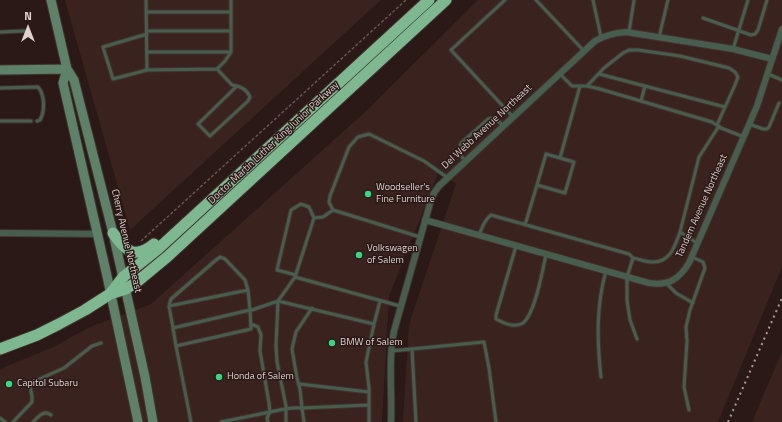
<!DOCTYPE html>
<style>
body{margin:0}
#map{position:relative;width:782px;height:422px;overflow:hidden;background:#2a1916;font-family:"Titillium Web",sans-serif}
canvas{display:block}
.north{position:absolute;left:8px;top:8px;width:40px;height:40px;-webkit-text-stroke:3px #2a1916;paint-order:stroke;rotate:0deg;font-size:11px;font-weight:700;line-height:16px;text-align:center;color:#ded2d0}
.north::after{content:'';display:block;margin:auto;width:14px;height:18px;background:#ded2d0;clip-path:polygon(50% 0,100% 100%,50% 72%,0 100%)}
</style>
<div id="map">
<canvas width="782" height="422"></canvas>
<div class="north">N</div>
</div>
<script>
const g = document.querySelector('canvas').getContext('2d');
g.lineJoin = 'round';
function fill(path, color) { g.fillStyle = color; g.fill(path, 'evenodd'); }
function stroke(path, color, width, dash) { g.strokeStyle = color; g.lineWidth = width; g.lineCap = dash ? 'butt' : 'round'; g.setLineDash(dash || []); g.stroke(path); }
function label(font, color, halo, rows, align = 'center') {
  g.font = font + ' "Titillium Web",sans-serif'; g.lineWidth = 3; g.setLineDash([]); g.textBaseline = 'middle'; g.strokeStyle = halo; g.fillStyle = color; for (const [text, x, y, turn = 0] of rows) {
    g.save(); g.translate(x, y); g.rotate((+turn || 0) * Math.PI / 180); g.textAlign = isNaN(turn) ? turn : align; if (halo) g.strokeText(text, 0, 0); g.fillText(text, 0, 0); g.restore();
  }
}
const built = new Path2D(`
 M65 0H381L130 230Z
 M478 0H782V267L718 422H403L409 324 456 184 439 171 389 296 382 422H0V369L51 348 90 327 151 304 364 113Z
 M782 352V422H752L766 389Z`);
const path = new Path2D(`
 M141 241 406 0`);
const lane = new Path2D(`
 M146 0 147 70 217 69 225 61 231 52V0
 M505 0 451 50 513 117
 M536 0 584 51
 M593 0 601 37
 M146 12H231
 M703 18 751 35 755 34 758 30 767 0
 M147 31H231
 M0 32 24 31
 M629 32 634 0
 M147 34 103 47 113 79 147 70
 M659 37 668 0
 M733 49 748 0
 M147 52H231
 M217 69 232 85C240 86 247 89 250 97L248 101 210 136 198 124 237 86
 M560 74 572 86H587L600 89 712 122 721 128 744 137
 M599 74 725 107
 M768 74 782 80
 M587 86 604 68 623 53 629 50H638L680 56 729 68 735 72 738 77 735 85 717 125
 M0 88 38 87C45 95 45 111 40 120L37 121
 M641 101 645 86
 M0 121H31
 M749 124 763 129H767L769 127 779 103
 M560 158 574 162 565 193 537 185 546 154 560 158 580 86
 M466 161 458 153 461 143 488 119 494 118 504 126
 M333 210 323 217 314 218 295 277 400 306
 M525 225 537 185
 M680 232 699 157 719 126
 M479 235C482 228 484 220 491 215L629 254 633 258 627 277V300L630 320 637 339
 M420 237 333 210 329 202 330 196 349 147 358 137 369 134 424 161 448 178
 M516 246 496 315V319C503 323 515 328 523 323 535 314 543 269 546 254
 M633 258C639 259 646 262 652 262 670 263 675 246 680 232L697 243
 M296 275 277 270 291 210 301 204 309 207 314 218
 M295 277 278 301 374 324 380 301
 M666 283 676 293 693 303
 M169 306 248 290
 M312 308 296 332 292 349 297 378 300 389 302 408 369 405
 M173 328 176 346 251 329 250 310 248 290 245 280 225 259 220 257 216 260 171 299 169 306 173 328 250 310H252L278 301 276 345 277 362 286 406V422
 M176 346 191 422
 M412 349 416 422
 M391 351 484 342 489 368 496 422
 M601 377C597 341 596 306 606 271
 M299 384 369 392
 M689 410 684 387 687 341 686 327 690 310 705 268 703 262 692 257
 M0 418 5 422
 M13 422 32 402V396L30 386 35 381 64 368 92 346 101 343
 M33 422C38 417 44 409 51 415
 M221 422 270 412 269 403 260 351 261 335 258 327 251 324
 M268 422 267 418 270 412C280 410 291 407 302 408L304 422
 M369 422V388L366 362 374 324`);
const street = new Path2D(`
 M425 220 649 283C669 286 679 279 689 263L757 106 782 29
 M0 233 97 234
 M391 422C392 401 390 380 391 359 391 349 392 340 394 331L431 200 434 193 439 186 595 41C605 35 614 33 626 32L733 49 772 59`);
const secondary = new Path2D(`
 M51 0 67 69 74 80 113 233 145 377 153 422
 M67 69 63 83 107 276 138 422
 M0 70 67 69`);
const highway = new Path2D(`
 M113 233C126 251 134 260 154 244
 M110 294 123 277 158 249 429 0
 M0 349 37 335 59 324 85 310 110 294 126 289 138 281 167 257 446 0`);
const rail = new Path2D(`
 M728 422 782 298`);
const markers = [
 [368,194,4,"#33d881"],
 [359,255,4,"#33d881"],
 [332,343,4,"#33d881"],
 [219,377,4,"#33d881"],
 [9,384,4,"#33d881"]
];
const streetNames = [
 ["Del Webb Avenue Northeast",487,127,-43],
 ["Doctor Martin Luther King Junior Parkway",274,143,-43],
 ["Tandem Avenue Northeast",702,206,-66],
 ["Cherry Avenue Northeast",126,241,77]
];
const poiNames = [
 ["Woodseller's",376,188],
 ["Fine Furniture",376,200],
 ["Volkswagen",367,249],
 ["of Salem",367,261],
 ["BMW of Salem",340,343],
 ["Honda of Salem",227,377],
 ["Capitol Subaru",17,384]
];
fill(built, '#3a231e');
stroke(lane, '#433330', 5);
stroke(street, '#433330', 8);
stroke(secondary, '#433330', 11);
stroke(highway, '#433330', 13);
stroke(path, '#655653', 1.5, [3, 2]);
stroke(lane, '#475e4e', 3);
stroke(street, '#475e4e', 6);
stroke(secondary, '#5d8269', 9);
stroke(highway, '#7db890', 11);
stroke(rail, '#a69997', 2, [2, 4]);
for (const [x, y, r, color] of markers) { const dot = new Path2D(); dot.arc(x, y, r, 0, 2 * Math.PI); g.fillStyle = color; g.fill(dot); stroke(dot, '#2a1916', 1.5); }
label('10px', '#ded2d0', '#2a1916', streetNames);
label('10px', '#ded2d0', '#2a1916', poiNames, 'left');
</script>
